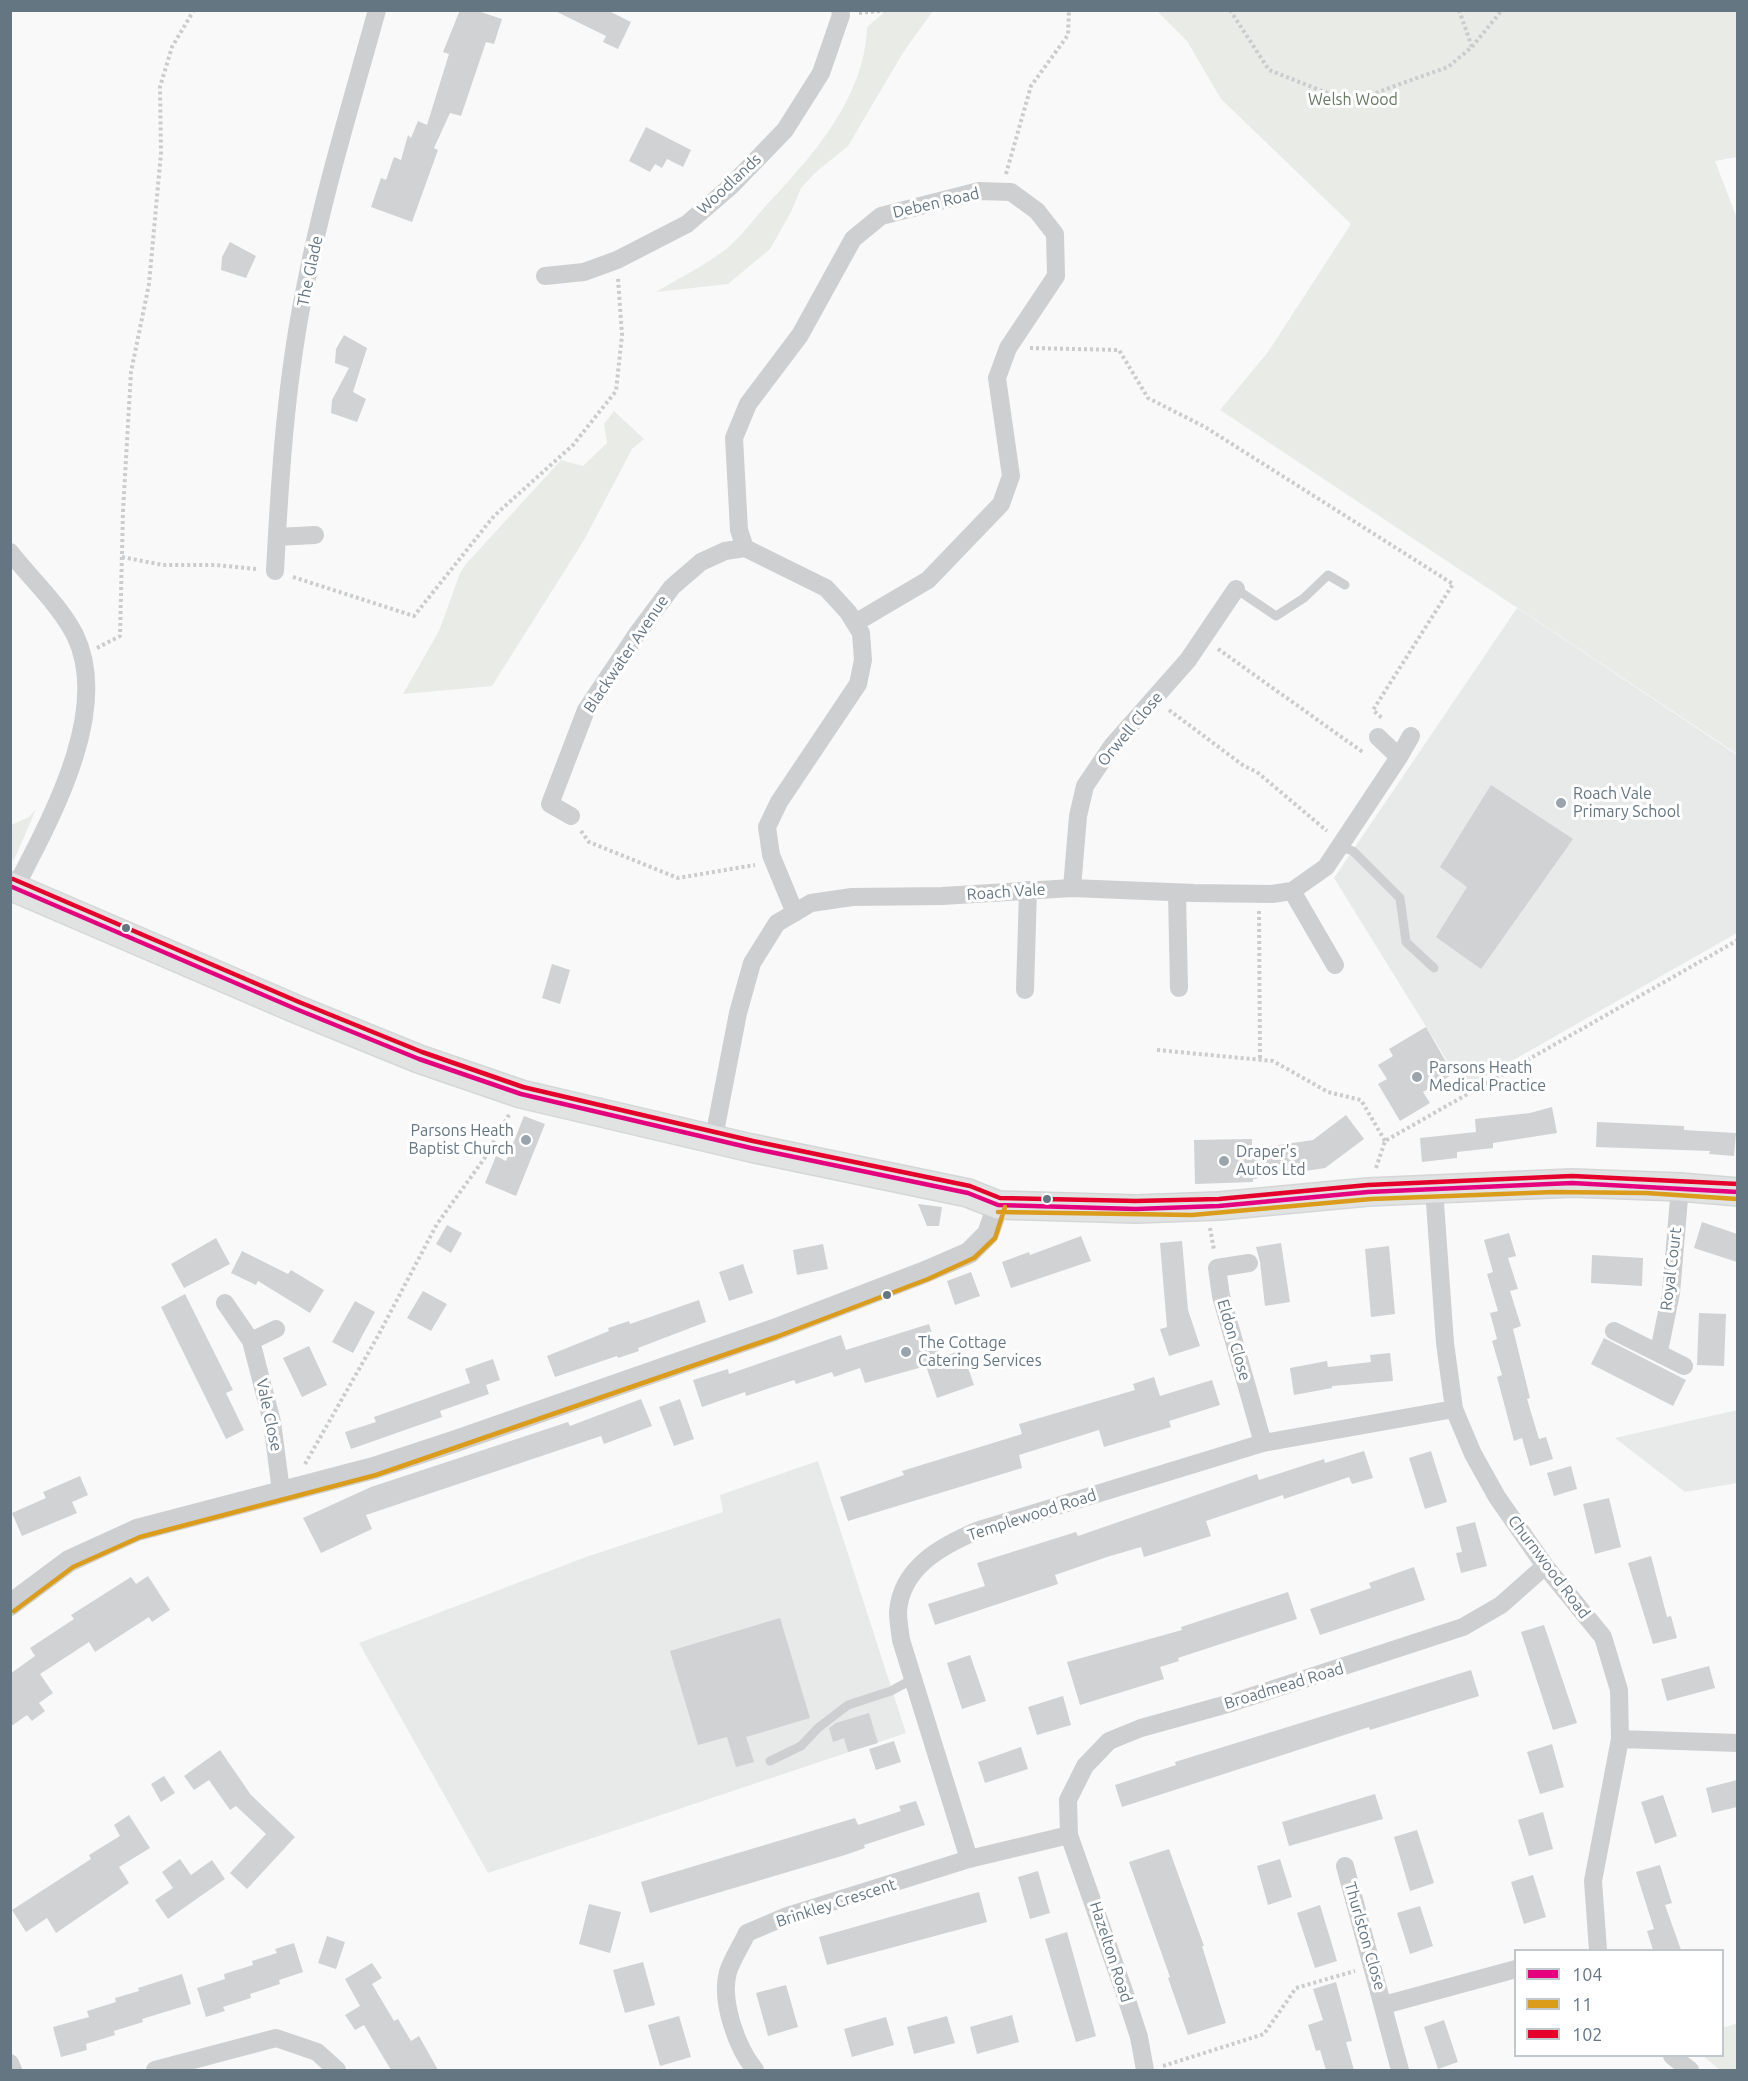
<!DOCTYPE html>
<style>
body{margin:0}
#map{position:relative;width:1748px;height:2081px;overflow:hidden;background:#f9f9f9;font-family:Ubuntu,sans-serif}
canvas{display:block}
.frame{position:absolute;inset:0;border:12px solid #657683;pointer-events:none}
.legend{position:absolute;left:1514px;top:1949px;width:210px;height:108px;box-sizing:border-box;background:#fff;border:2px solid #c1c8cd;margin:0;padding:8px 10px;list-style:none;font-size:18px;color:#657683}
.legend li{display:flex;align-items:center;gap:12px;height:30px}
.legend b{width:30px;border:2px solid #c1c8cd}
</style>
<div id="map">
<canvas width="1748" height="2081"></canvas>
<div class="frame"></div>
<ul class="legend">
<li><b style="height:8px;background:#e5007d"></b>104</li>
<li><b style="height:8px;background:#da9c1a"></b>11</li>
<li><b style="height:8px;background:#e4002b"></b>102</li>
</ul>
</div>
<script>
const g = document.querySelector('canvas').getContext('2d');
g.lineJoin = 'round';
function fill(path, color) { g.fillStyle = color; g.fill(path, 'evenodd'); }
function stroke(path, color, width, dash) { g.strokeStyle = color; g.lineWidth = width; g.lineCap = dash ? 'butt' : 'round'; g.setLineDash(dash || []); g.stroke(path); }
function label(font, color, halo, rows, align = 'center') {
  g.font = font + ' Ubuntu,sans-serif'; g.lineWidth = 6; g.setLineDash([]); g.textBaseline = 'middle'; g.strokeStyle = halo; g.fillStyle = color; for (const [text, x, y, turn = 0] of rows) {
    g.save(); g.translate(x, y); g.rotate((+turn || 0) * Math.PI / 180); g.textAlign = isNaN(turn) ? turn : align; if (halo) g.strokeText(text, 0, 0); g.fillText(text, 0, 0); g.restore();
  }
}
const built = new Path2D(`
 M1517 608 1737 755V933L1464 1088 1334 878Z
 M1737 1410V1483L1685 1492 1615 1438Z
 M818 1461 906 1733 488 1873 359 1643 586 1557 723 1512 720 1495Z`);
const green = new Path2D(`
 M886 11H933L904 51 848 146 816 172 801 188 791 212 770 249 728 284 656 292C679 278 704 266 726 249 740 238 751 222 763 209 810 159 865 99 867 27Z
 M1157 11H1737V157L1715 161 1738 221 1737 754 1220 410 1268 352 1351 224 1221 99 1187 41Z
 M614 411 644 439 632 449 584 540 492 686 403 694 439 631 460 573 466 564 561 460 583 466 607 443 604 424Z
 M36 809 14 860 11 858V825L29 817Z
 M1737 2023V2070H1720L1703 2056H1722L1723 2028Z`);
const building = new Path2D(`
 M460 10H475L502 19 494 44 486 42 461 116 450 113 434 148 438 150 412 222 371 207 381 178 386 180 394 157 401 160 408 135 411 138 418 121 427 125 449 54 443 52Z
 M553 10H607L631 22 618 49 603 42 606 36Z
 M646 127 691 150 683 167 667 159 662 168 655 164 650 172 629 161Z
 M230 242 256 256 246 278 221 270 222 257Z
 M344 335 367 348 353 392 366 399 357 422 331 413 332 400 349 368 335 363 336 349Z
 M1491 785 1573 839 1481 969 1436 937 1467 887 1440 867Z
 M552 964 570 970 560 1004 542 998Z
 M1426 1027 1453 1074 1423 1092 1430 1103 1400 1121 1378 1084 1387 1079 1378 1065 1393 1056 1389 1049Z
 M1552 1107 1557 1133 1493 1143V1148L1457 1152V1158L1422 1162 1420 1138 1476 1132 1475 1119 1530 1113Z
 M1346 1115 1364 1139 1325 1168 1253 1179V1182L1195 1184 1194 1140 1252 1139V1149L1313 1140Z
 M524 1116 545 1124 516 1196 485 1183 496 1156 506 1161Z
 M1597 1122 1684 1126V1130L1736 1133 1734 1156 1709 1154 1710 1151 1596 1147Z
 M918 1204 942 1207 939 1226H927Z
 M1702 1222 1737 1234V1262L1694 1248Z
 M447 1225 462 1233 451 1253 436 1244Z
 M1509 1233 1516 1256 1508 1258 1518 1289 1510 1291 1521 1326 1513 1329 1530 1398 1527 1399 1539 1439 1546 1437 1553 1459 1530 1466 1522 1438 1514 1441 1497 1377 1502 1375 1492 1341 1497 1339 1490 1313 1498 1311 1487 1274 1493 1272 1484 1240Z
 M1081 1236 1091 1261 1011 1288 1002 1262 1029 1252 1030 1255Z
 M216 1238 230 1264 184 1288 171 1264Z
 M1182 1241 1188 1310 1200 1346 1169 1356 1160 1329 1167 1327 1160 1243Z
 M1281 1243 1290 1302 1265 1306 1260 1262 1256 1247Z
 M823 1244 828 1269 797 1275 793 1250Z
 M1389 1246 1395 1314 1371 1317 1365 1249Z
 M242 1251 288 1274 291 1270 324 1290 310 1313 258 1281 256 1285 231 1273Z
 M1592 1255 1643 1258 1642 1286 1591 1283Z
 M743 1264 753 1293 729 1301 719 1272Z
 M971 1272 980 1296 955 1305 947 1281Z
 M423 1291 447 1304 431 1331 407 1318Z
 M185 1294 233 1390 226 1393 244 1430 226 1439 161 1307Z
 M699 1300 706 1322 638 1348 639 1351 618 1358 617 1356 555 1377 547 1356 609 1331 608 1328 629 1321 630 1324Z
 M355 1301 375 1312 353 1353 332 1342Z
 M1699 1313 1726 1314 1724 1366 1697 1365Z
 M929 1324 940 1358 962 1350 974 1385 937 1398 926 1366 865 1383 860 1368 834 1377 832 1372 796 1384 794 1380 746 1396 745 1392 702 1407 693 1380 728 1369 729 1374 841 1335 846 1350Z
 M1604 1338 1686 1380 1673 1406 1591 1364Z
 M309 1346 327 1385 302 1397 283 1358Z
 M1390 1353 1393 1381 1332 1386V1388L1294 1395 1290 1368 1327 1361 1328 1367 1371 1362 1370 1355Z
 M493 1359 500 1380 486 1385 489 1394 440 1411 442 1417 351 1449 345 1432 376 1422 374 1417 470 1383 465 1369Z
 M1154 1377 1160 1396 1212 1380 1220 1405 1169 1421 1171 1427 1104 1447 1099 1430 1019 1455 1022 1468 848 1521 840 1497 904 1475 902 1471 1022 1434 1019 1424 1135 1390 1133 1384Z
 M641 1399 652 1426 604 1444 601 1436 366 1515 372 1529 321 1553 303 1518 371 1487 568 1422 570 1426Z
 M680 1399 694 1439 674 1446 659 1407Z
 M1364 1451 1373 1478 1352 1484 1349 1477 1284 1499 1283 1495 1206 1521 1211 1536 1144 1557 1141 1547 1107 1557 1055 1575 1058 1584 935 1625 928 1604 985 1586 977 1563 1076 1532 1078 1536 1257 1474 1259 1480 1324 1459 1325 1463Z
 M1431 1451 1447 1502 1425 1509 1409 1458Z
 M1571 1466 1577 1489 1554 1496 1547 1473Z
 M80 1476 88 1495 72 1502 77 1513 22 1536 12 1513 46 1498 43 1492Z
 M1609 1498 1621 1547 1595 1554 1583 1504Z
 M1475 1522 1487 1566 1461 1573 1456 1553 1462 1552 1456 1527Z
 M1651 1556 1667 1617 1671 1616 1677 1638 1653 1644 1628 1563Z
 M1414 1567 1425 1600 1320 1635 1310 1609 1371 1588 1369 1583Z
 M148 1576 170 1610 152 1622 149 1617 95 1652 89 1642 40 1674 53 1693 39 1703 45 1711 32 1721 27 1715 10 1727V1674L35 1656 30 1648 74 1619 71 1615 131 1577 136 1584Z
 M1288 1592 1297 1619 1178 1658 1179 1661 1160 1667 1164 1679 1080 1705 1067 1662 1182 1630 1181 1627Z
 M780 1618 810 1718 746 1737 754 1762 736 1767 727 1737 698 1745 670 1651Z
 M1544 1625 1577 1723 1553 1730 1521 1632Z
 M970 1655 986 1701 962 1709 947 1663Z
 M1709 1666 1715 1688 1667 1701 1661 1679Z
 M1471 1670 1479 1696 1370 1730 1369 1727 1122 1807 1115 1785 1176 1765 1175 1762Z
 M1063 1696 1071 1725 1037 1735 1028 1707Z
 M869 1713 878 1743 848 1752 844 1738 833 1742 829 1728 836 1723Z
 M894 1741 901 1762 876 1770 869 1749Z
 M1552 1744 1564 1787 1540 1794 1527 1752Z
 M1021 1747 1028 1769 985 1783 978 1762Z
 M220 1750 251 1795 295 1837 247 1889 230 1873 266 1834 236 1806 230 1810 209 1780 194 1790 184 1776Z
 M164 1776 175 1793 161 1802 151 1784Z
 M1737 1780V1807L1712 1813 1706 1788Z
 M1375 1794 1383 1819 1289 1846 1282 1822Z
 M1663 1795 1677 1836 1655 1844 1641 1802Z
 M916 1801 925 1825 864 1845 865 1848 845 1855 650 1913 641 1882 855 1818 858 1825 901 1811 899 1806Z
 M1543 1812 1553 1849 1529 1856 1518 1820Z
 M129 1815 150 1848 119 1867 129 1883 56 1933 47 1918 26 1932 12 1910 91 1859 89 1855 120 1836 114 1825Z
 M1417 1830 1434 1883 1410 1891 1394 1837Z
 M1169 1849 1204 1946H1202L1226 2023 1188 2035 1168 1978 1170 1977 1129 1862Z
 M180 1859 191 1875 212 1860 225 1879 168 1919 155 1900 173 1888 162 1872Z
 M1280 1859 1292 1897 1268 1905 1257 1866Z
 M1660 1865 1672 1903 1665 1905 1681 1950H1653L1647 1931 1654 1929 1636 1872Z
 M1038 1871 1050 1913 1030 1919 1018 1877Z
 M1533 1875 1546 1917 1524 1924 1511 1882Z
 M979 1892 987 1922 827 1965 819 1937Z
 M589 1904 621 1912 610 1953 579 1944Z
 M1320 1905 1337 1961 1315 1968 1297 1913Z
 M1420 1906 1433 1946 1410 1954 1397 1913Z
 M1067 1932 1096 2036 1076 2042 1045 1939Z
 M327 1936 345 1942 336 1969 318 1963Z
 M294 1943 303 1972 279 1980 280 1984 250 1994 251 1998 223 2007 225 2011 206 2017 197 1988 225 1979 224 1974 253 1965 252 1961 277 1953 275 1949Z
 M643 1962 655 2005 625 2013 613 1970Z
 M372 1963 382 1978 372 1984 394 2021 398 2019 411 2041 419 2036 438 2070H391L364 2025 355 2030 345 2015 360 2006 345 1979Z
 M182 1974 191 2004 142 2019 143 2022 114 2031 115 2035 86 2044 87 2050 61 2057 53 2027 89 2017 87 2011 116 2002 115 1998 139 1991 138 1988Z
 M1336 1982 1352 2041 1346 2042 1354 2070H1326L1320 2050 1316 2051 1308 2025 1323 2020 1313 1989Z
 M786 1985 798 2027 768 2036 756 1993Z
 M1012 2015 1019 2042 977 2054 970 2027Z
 M679 2016 691 2057 660 2066 648 2025Z
 M947 2016 955 2043 914 2054 907 2027Z
 M886 2017 894 2045 852 2057 844 2029Z
 M1444 2020 1458 2062 1438 2069 1424 2027Z`);
const path = new Path2D(`
 M1230 10 1269 70 1350 102 1448 67 1472 47 1502 10
 M1459 10 1472 47
 M859 13 888 10
 M1006 174 1031 86 1068 35 1069 10
 M1030 348 1119 350 1148 398 1205 427 1453 584 1373 710 1382 718
 M122 557 163 565H216L256 569
 M293 577 414 616 494 516 573 445 616 391 622 335 618 278
 M97 648 120 636 123 511 131 372 149 284 161 153 160 87 172 47 194 10
 M1218 649 1364 753
 M1169 710 1244 766 1257 772 1327 831
 M581 831 589 842 678 878 755 865
 M1259 911 1260 1060
 M1157 1050 1273 1061 1328 1092 1361 1100 1385 1141
 M1376 1168 1385 1141 1738 940
 M1210 1228 1214 1250
 M305 1464 379 1334 437 1224 484 1159 510 1113
 M1163 2066 1264 2034 1296 1988 1355 1971`);
const service = new Path2D(`
 M1236 589 1276 616 1304 598 1328 575 1345 585
 M1340 847 1353 851 1400 898 1406 942 1434 968
 M770 1761 801 1746 818 1728 848 1705 891 1691 913 1679`);
const minor = new Path2D(`
 M545 276 584 272 617 260 687 224 731 186 785 130 821 73 841 15 840 10
 M277 537 315 535
 M745 548 739 530 734 438 748 404 800 335 853 239 881 216 979 191 1011 192 1037 211 1055 234 1056 276 1008 348 997 378 1011 476 1001 504 928 580 855 623
 M10 552C31 579 59 604 75 635 112 711 50 820 15 888
 M275 571C280 475 286 378 306 283 324 191 352 101 377 10
 M1399 757 1411 736
 M571 816 550 804 586 710 637 634 672 587 701 562 725 551 745 548 826 588 848 612 861 633 863 660 858 684 779 802 767 827 771 855 795 913
 M1072 888 1078 816 1085 786 1112 746 1188 660 1236 589
 M1292 891 1335 965
 M1177 893 1179 988
 M1025 990 1028 890
 M714 1137 738 1013 752 963 777 923 811 903 852 897 942 896 1072 888 1194 893 1272 894 1292 891 1326 867 1399 757 1378 737
 M1434 1189 1445 1343 1454 1409 1473 1454 1497 1497 1545 1566 1603 1637 1619 1690 1620 1739 1593 1881 1598 1950
 M1249 1263 1217 1268 1221 1296 1263 1443
 M225 1303 251 1341 272 1422 281 1491
 M1614 1331 1684 1366
 M251 1341 276 1329
 M1659 1351 1671 1293 1680 1187
 M1620 1739 1738 1743
 M969 1859 901 1640C900 1631 898 1621 898 1612 901 1567 943 1545 979 1530L1263 1443 1454 1409
 M1345 1866 1400 2070
 M1384 2005 1516 1969
 M1672 2056 1690 2070
 M10 2063 13 2070
 M155 2070 276 2038 317 2052 337 2070
 M755 2070C737 2048 720 2001 728 1972 732 1959 741 1946 747 1933L787 1916 969 1859 1069 1835
 M1145 2070 1139 2037 1125 1994 1069 1835 1068 1800 1085 1766 1109 1741 1141 1728 1231 1703 1463 1627 1501 1605 1545 1566`);
const tertiary = new Path2D(`
 M10 1605 69 1561 137 1530 374 1468 456 1441 774 1330 925 1272 969 1253 988 1234 998 1205`);
const primary = new Path2D(`
 M10 886 296 1009 419 1059 521 1094 751 1148 968 1193 998 1205 1136 1209 1219 1206 1368 1192 1572 1183 1680 1187 1738 1192`);
const bus1 = new Path2D(`
 M10 886 296 1009 419 1059 521 1094 751 1148 968 1193 998 1205 1136 1209 1219 1206 1368 1192 1572 1183 1738 1192`);
const bus2 = new Path2D(`
 M998 1212 1192 1215 1371 1199 1554 1192 1646 1193 1737 1199
 M14 1611 73 1567 140 1537 376 1475 776 1337 928 1279 974 1258 995 1238 1005 1207`);
const bus3 = new Path2D(`
 M13 879 299 1002 422 1052 523 1087 753 1141 970 1186 1000 1198 1136 1201 1219 1199 1368 1185 1572 1176 1738 1184`);
const markers = [
 [1561,803,6,"#99a4ac"],
 [126,928,5,"#657683"],
 [1417,1077,6,"#99a4ac"],
 [526,1140,6,"#99a4ac"],
 [1224,1161,6,"#99a4ac"],
 [1047,1199,5,"#657683"],
 [887,1295,5,"#657683"],
 [906,1352,6,"#99a4ac"]
];
const parkNames = [
 ["Welsh Wood",1353,100]
];
const streetNames = [
 ["Woodlands",729,184,-43],
 ["Deben Road",936,203,-13],
 ["The Glade",310,271,-78],
 ["Blackwater Avenue",626,654,-56],
 ["Orwell Close",1130,729,-50],
 ["Roach Vale",1006,892,-4],
 ["Royal Court",1671,1269,-83],
 ["Eldon Close",1234,1340,74],
 ["Vale Close",269,1415,78],
 ["Templewood Road",1032,1515,-18],
 ["Churnwood Road",1549,1567,53],
 ["Broadmead Road",1284,1686,-17],
 ["Brinkley Crescent",836,1903,-18],
 ["Thurlston Close",1365,1936,74],
 ["Hazelton Road",1111,1952,72]
];
const poiNames = [
 ["Roach Vale",1573,794],
 ["Primary School",1573,812],
 ["Parsons Heath",1429,1068],
 ["Medical Practice",1429,1086],
 ["Parsons Heath",514,1131,"right"],
 ["Baptist Church",514,1149,"right"],
 ["Draper's",1236,1152],
 ["Autos Ltd",1236,1170],
 ["The Cottage",918,1343],
 ["Catering Services",918,1361]
];
fill(built, '#e8e9e9');
fill(green, '#e8ebe6');
fill(building, '#d0d2d3');
stroke(primary, '#d5d6d7', 30);
stroke(path, '#cbcccd', 4, [3, 3]);
stroke(service, '#cecfd0', 9);
stroke(minor, '#cecfd0', 18);
stroke(tertiary, '#cecfd0', 22);
stroke(primary, '#e1e2e2', 27);
stroke(bus1, '#e5007d', 4.5);
stroke(bus2, '#da9c1a', 4.5);
stroke(bus3, '#e4002b', 4.5);
for (const [x, y, r, color] of markers) { const dot = new Path2D(); dot.arc(x, y, r, 0, 2 * Math.PI); g.fillStyle = color; g.fill(dot); stroke(dot, '#fff', 2); }
label('16px', '#687a64', '#fff', parkNames);
label('16px', '#657683', '#fff', streetNames);
label('16px', '#657683', '#fff', poiNames, 'left');
</script>
